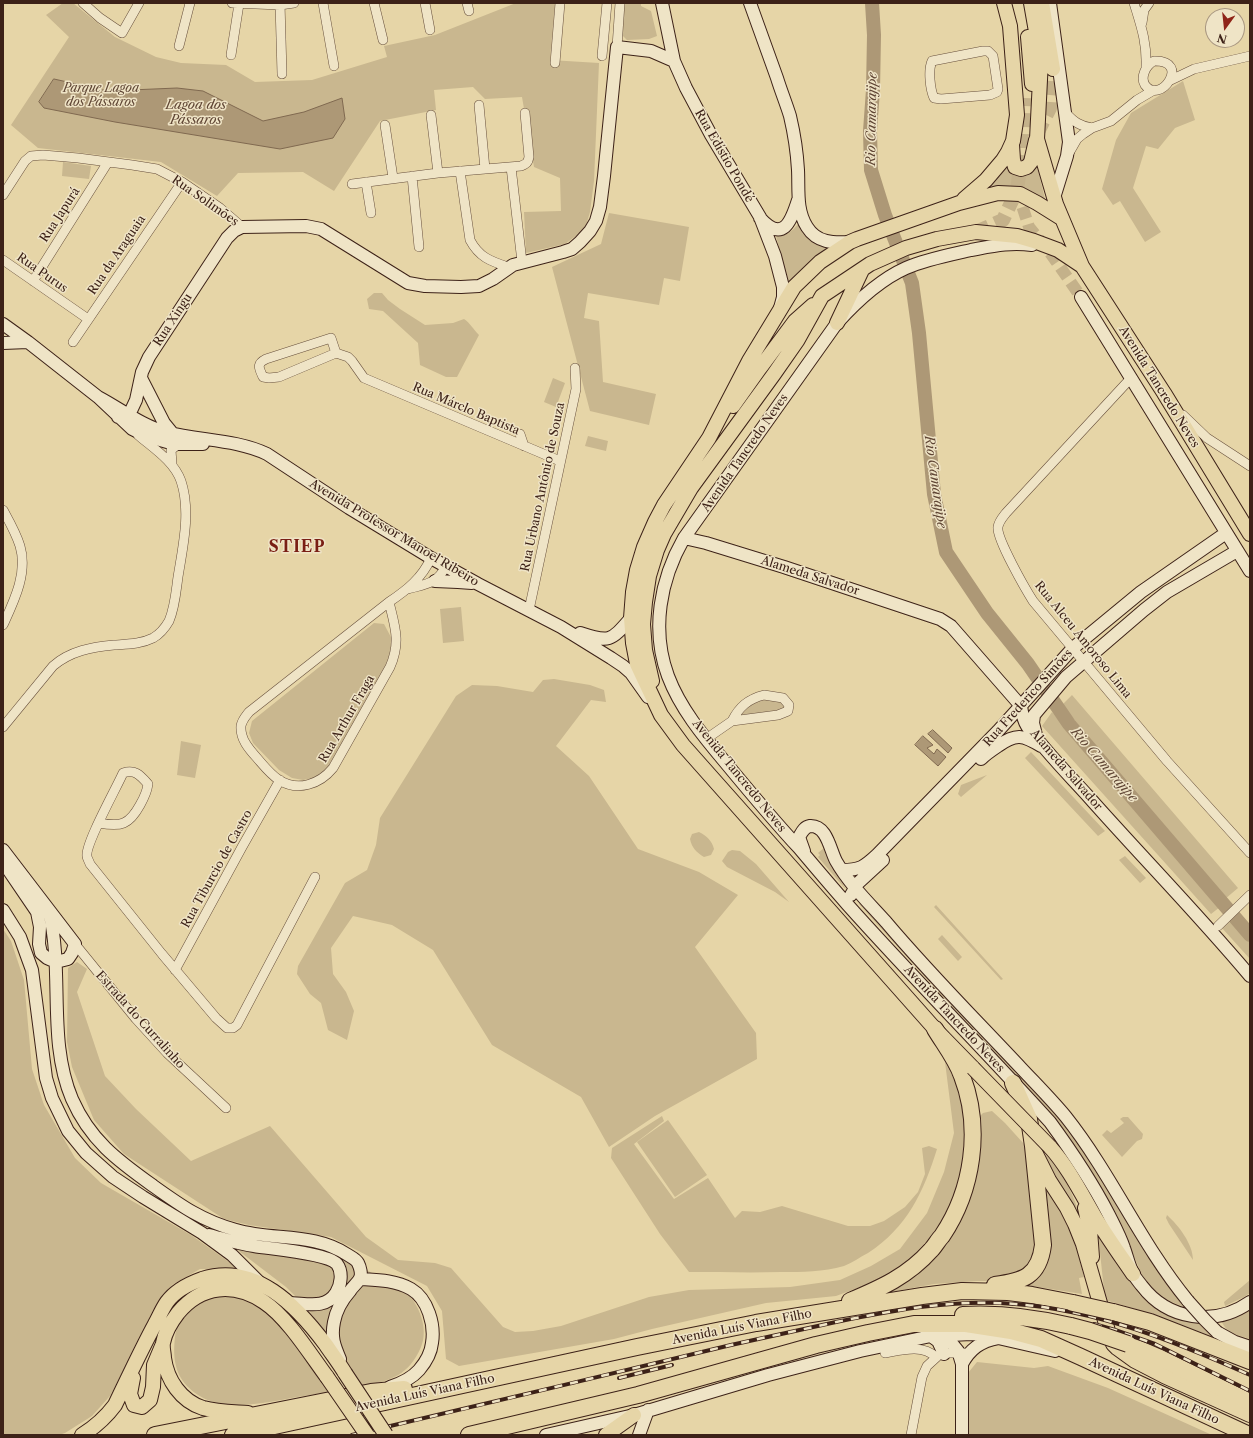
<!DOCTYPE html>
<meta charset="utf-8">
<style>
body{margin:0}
#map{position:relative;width:1253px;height:1438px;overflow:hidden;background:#e6d5a7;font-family:"Libre Caslon Text",serif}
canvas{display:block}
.frame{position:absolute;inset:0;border:4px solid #3d2218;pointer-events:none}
.north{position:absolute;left:1205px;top:8px;width:40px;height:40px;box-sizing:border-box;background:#efe4c6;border:1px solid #a89680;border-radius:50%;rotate:195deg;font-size:11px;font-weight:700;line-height:16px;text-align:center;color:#3d2218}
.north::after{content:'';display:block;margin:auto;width:14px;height:18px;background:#8f2418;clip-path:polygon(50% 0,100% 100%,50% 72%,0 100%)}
</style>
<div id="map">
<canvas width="1253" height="1438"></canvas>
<div class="frame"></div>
<div class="north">N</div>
</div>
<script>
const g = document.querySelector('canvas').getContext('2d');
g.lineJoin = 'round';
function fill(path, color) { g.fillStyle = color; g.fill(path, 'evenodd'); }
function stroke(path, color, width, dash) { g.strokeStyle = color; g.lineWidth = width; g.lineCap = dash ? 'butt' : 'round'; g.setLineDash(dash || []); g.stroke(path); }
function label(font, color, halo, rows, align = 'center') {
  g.font = font + ' "Libre Caslon Text",serif'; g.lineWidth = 3; g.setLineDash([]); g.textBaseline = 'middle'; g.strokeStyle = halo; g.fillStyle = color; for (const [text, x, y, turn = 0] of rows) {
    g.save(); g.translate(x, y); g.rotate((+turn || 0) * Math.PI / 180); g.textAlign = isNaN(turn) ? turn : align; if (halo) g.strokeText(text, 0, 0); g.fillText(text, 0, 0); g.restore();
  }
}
const green = new Path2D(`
 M63 3H73L115 37 156 57 181 63 226 65 255 82 312 80 387 57 384 46 435 35 516 3H555L550 60 599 63 594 181 590 212 585 229 565 244 526 253 524 212 561 211 560 178 534 167 522 97 485 99 473 87 434 90 436 110 380 121 334 191 303 172 238 173 217 196 161 162 38 148 11 125 69 37 46 15Z
 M622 3H641V6L651 11 657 36 649 39 627 40 620 33Z
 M1183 81 1195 120 1175 128 1158 149 1146 146 1133 188 1161 232 1145 242 1120 201 1113 205 1102 189 1116 140 1131 113Z
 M63 162 91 166 89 179 62 176Z
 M1036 162 1046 203C1024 190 1014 185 988 187L1007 164Z
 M609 213 689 227 680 281 664 278 659 305 588 293 584 318 599 321 603 382 656 394 649 425 590 411 552 267 601 244Z
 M799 223 828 247 798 274 789 286 776 236C787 236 792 231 799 223Z
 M374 293H382L388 300 400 309 425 325 453 323 464 319C470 323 473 329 479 335L457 377H446L420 365 418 343 383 311 369 309 367 299Z
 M553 378 565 383 556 407 544 402Z
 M588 436 608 441 606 451 585 446Z
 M461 607 464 641 443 643 440 609Z
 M374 623 384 624 393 641 391 657 326 771 314 778 303 780 292 778 279 770 253 743 249 733 252 721Z
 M554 679 590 685 604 690 606 702 591 700 556 746 589 776 638 849 699 872 738 895 695 947 756 1033 757 1059 655 1116 609 1147 581 1097 492 1045 433 950 392 925 353 916 331 948 333 974 346 992 354 1011 347 1040 328 1030 321 1003 310 994 297 974 298 966 345 883 367 870 376 845 380 818 456 696 472 685 497 686 533 692 543 680Z
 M1072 695 1238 888 1225 899 1062 705Z
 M764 698 778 699 787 705 781 711 735 719 744 708Z
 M1052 712 1220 907 1211 914 1042 726Z
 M181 741 201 745 195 778 177 775Z
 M1031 752 1105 831 1098 836 1025 758Z
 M987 775 961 797 958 794 961 785Z
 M699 832C707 836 712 841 714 849L711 855 704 857C696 852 692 848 690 839L692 834Z
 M824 848 830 864 847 891 818 857 820 855 818 853Z
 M732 850 740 851 756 864 789 902 775 892 727 867 722 861 728 852Z
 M1125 856 1146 878 1140 883 1119 860Z
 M860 903 1041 1097C1063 1123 1083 1149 1102 1178 1129 1221 1151 1268 1184 1307L1162 1298 1152 1289 1143 1277 1120 1225 996 1056 859 904Z
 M936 905 1003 979 1001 980 934 907Z
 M1230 920 1250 943V959L1222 928Z
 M3 929 11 941 24 980 32 1069 44 1105 75 1158 101 1183 191 1235 239 1269H200L172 1285 156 1310 140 1345 110 1396 92 1416 65 1433 59 1435H3Z
 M942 935 962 957 958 961 938 939Z
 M77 962 87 969 77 992 105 1076 136 1109 191 1161 270 1126 366 1237 398 1260 435 1263 451 1268 503 1327 515 1332 533 1331 561 1326 649 1297 689 1290 790 1287 840 1280 871 1266 900 1249 927 1213 944 1172 954 1133 945 1062 955 1081 963 1107 964 1132 963 1162 959 1181 953 1200 943 1220 931 1236 912 1257 887 1277 836 1296 766 1303 652 1329 614 1339 459 1366 446 1359 442 1311 427 1286 331 1237 249 1225 224 1219 124 1154 94 1120 72 1067 67 1042 68 968Z
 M992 1111 1005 1123 1024 1144 1033 1187 1039 1247 1028 1271 996 1281H977L934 1284 891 1292C942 1258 975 1215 980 1153 981 1141 982 1128 980 1116L983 1113Z
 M662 1116 664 1121 634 1144 674 1199 708 1178 735 1218 742 1211 760 1212 782 1206 848 1226H870L884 1221 905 1207 918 1192 925 1174 922 1148 929 1146 937 1149C924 1191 907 1228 868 1253 860 1257 852 1263 844 1266 823 1272 802 1272 781 1272 750 1273 720 1272 689 1272L660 1234 611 1158 612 1148Z
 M1123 1117H1128L1143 1134 1142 1139 1137 1141 1122 1157 1102 1135 1107 1130 1111 1133 1124 1123 1120 1119Z
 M668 1120 707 1175 675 1197 637 1142Z
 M1043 1152C1067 1176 1079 1204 1084 1237L1055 1181Z
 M1042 1181 1062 1211 1076 1245 1084 1277 1079 1278 1082 1294 1025 1285 1036 1278Z
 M1167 1215C1179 1226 1193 1244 1193 1260L1169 1224 1166 1218Z
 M206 1229C218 1231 229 1235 241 1237 263 1241 286 1241 307 1245 336 1251 362 1267 387 1282 393 1285 400 1287 406 1292 419 1304 429 1329 421 1347 409 1375 391 1381 362 1386L308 1309 286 1287 231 1245Z
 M1098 1233 1139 1294 1147 1302 1166 1314 1177 1318 1198 1323 1214 1338C1178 1323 1142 1310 1105 1300Z
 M1250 1280V1293L1244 1297 1225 1306 1224 1302Z
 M217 1295H234L249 1300 275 1317 319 1376 328 1393C284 1395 222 1423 187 1386 174 1372 173 1355 175 1337 177 1322 189 1306 203 1299 207 1297 213 1296 217 1295Z
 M1250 1310V1339C1240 1336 1226 1333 1222 1322L1239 1316Z
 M977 1362 1034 1368 1048 1366 1108 1388 1212 1435H969L968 1373Z`);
const water = new Path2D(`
 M54 79 107 91 177 88 203 91 263 121 304 112 342 98 345 119 333 138 280 149 115 122 44 108 39 102Z
 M933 730 952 748 948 753 928 734Z
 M923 736 933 745 927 748 934 754 937 749 946 757 938 766 915 745Z`);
const river = new Path2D(`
 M872 3 874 35 873 90 870 131 871 170 885 215 912 283 919 333 934 494 946 552 987 613 1028 664 1069 724 1250 935`);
const secondaryTunnel = new Path2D(`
 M1017 190 1029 227 1051 254 1081 297`);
const primaryTunnel = new Path2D(`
 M1037 134 1050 108 1053 69
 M976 232 1003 220 1017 190 1022 154 1024 98`);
const street = new Path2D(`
 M83 3 100 18 122 33 139 3
 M232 3 280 5 294 3
 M280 3 282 74
 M323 3 334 66
 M374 3 383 40
 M425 3 430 30
 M467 3 469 11
 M1134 3C1141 26 1147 42 1146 67
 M1142 23 1144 10 1149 3
 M179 46 190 3
 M617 47 620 3
 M983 51H988L993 56 998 89 997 92 990 95 941 99 934 98C930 89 928 70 932 61Z
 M231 55 239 4
 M602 56 607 3
 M1154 61C1192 60 1160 106 1145 85 1140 77 1146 65 1154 61Z
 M555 63 560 3
 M1171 80 1194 69 1250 56
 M479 105 485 169
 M1066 113C1074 122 1080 126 1092 128
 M431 115 438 173
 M385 125 393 178
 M1069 153 1077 139 1083 134 1092 128 1111 121 1137 100 1154 90
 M511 167 522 262
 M460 171 470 240C479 257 490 261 508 267
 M412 176 419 247
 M366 182 371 213
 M352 184 438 173 521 166C526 164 528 163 529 157L525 113
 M3 195 25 161 31 156 43 155 78 158 132 165 157 169 182 182 220 208 242 227
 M3 260 88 319
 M33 281 108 162
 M73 342 182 182
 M336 353 331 338 266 359C256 364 259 368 263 377L269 378 279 377 336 353 348 357 352 361 364 378 560 461
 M1131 378 1006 513C1003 517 999 521 998 527 996 538 1026 590 1033 601L1167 761 1250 853
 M1183 415 1207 438 1250 466
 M520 434 524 446
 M172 464 171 450 179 444
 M3 510C9 521 16 533 20 546 28 573 14 601 3 625
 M408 589C426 584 437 584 446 566
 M389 602C395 627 401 642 390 667L333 768C320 784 298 792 279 780 270 774 264 766 257 758 249 749 240 739 241 726 242 720 246 716 249 712L389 602C407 590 422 578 431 558
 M529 610 576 389 575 368
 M764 695 783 698 789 705 788 711 778 715 732 721C739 707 748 699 764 695Z
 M3 727 53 666C70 651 92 647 114 645 128 644 141 644 153 638 160 634 165 628 169 621 175 607 176 591 178 577 183 546 191 511 181 481 174 461 153 448 138 435
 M706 739 732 721
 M99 823C121 827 129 825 140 805 144 798 147 792 148 784 140 775 135 769 123 773 117 787 85 844 87 856 87 858 89 861 90 864L162 954 216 1018 227 1028H233L237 1025 315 877
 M1218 926 1250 895
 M75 944 136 1019 167 1053 226 1108
 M175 970 242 847 280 780
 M885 1353C902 1350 922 1344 936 1357
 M911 1435 922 1377 927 1366 939 1355 948 1353H964`);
const secondary = new Path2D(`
 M662 3 674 61 686 88 711 135 760 217 775 256 783 287V297L780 308
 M750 3C759 28 768 53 777 78 781 91 786 103 790 116 794 133 797 152 798 170 799 190 796 210 807 227 817 243 833 243 850 242
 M1050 3 1069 142 1067 156 1054 198
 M760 218C783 243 791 222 798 200
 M1032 245C1010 242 993 246 971 250 949 255 927 259 906 268 879 280 856 302 837 323L684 538C660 580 651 630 668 676 680 708 703 736 725 762 749 791 773 820 799 848 815 867 831 886 847 904 913 978 984 1049 1050 1122 1072 1152 1092 1182 1109 1215 1114 1225 1120 1236 1124 1248 1127 1256 1129 1266 1133 1273 1135 1278 1139 1282 1142 1286 1168 1320 1215 1327 1250 1302
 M1081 297 1250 571
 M3 324 28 342 98 397 132 429 146 436 167 442 179 444H203
 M3 343 28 342
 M141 378 164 423 173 434
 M98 397C119 408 144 427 166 432 200 441 235 439 267 454L349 508 431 558 478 584 561 627 611 658 623 666 631 673 648 697
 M118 417H121L129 415 136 400 142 372 149 357 227 238 234 231 242 227 306 226 321 229 408 283 425 286 461 287 479 286 493 279 513 265 563 252 572 249 580 242 590 231 596 221 600 207 604 176 617 47 651 51 674 61
 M684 538 706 543 784 567 940 619 951 626 1021 706C1022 713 1023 720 1027 726 1045 751 1067 773 1087 795 1141 856 1198 914 1250 976
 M435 581 458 582 472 583
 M580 633C610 643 611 641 631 618
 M1036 735 1033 723 1034 715 1066 677 1144 610 1167 592 1237 551
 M981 759C986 754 992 750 998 746 1016 733 1023 735 1041 746
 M3 850 75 944 72 953 68 959 56 962 47 958 41 953 39 944 40 927 37 912 3 862
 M804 851 799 837C802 832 804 827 810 826 827 825 830 850 836 861 849 884 869 903 886 922 929 973 976 1020 1021 1068 1036 1084 1052 1100 1066 1117 1112 1175 1141 1244 1188 1301
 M842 870C860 870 864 867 877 855L998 731 1073 648 1141 592 1226 533
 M851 895 858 883 883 860
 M3 910 20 937 32 970 46 1078 52 1098 68 1131 86 1153 113 1177 143 1197 202 1233 232 1255 260 1283
 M49 911C64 973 47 1040 72 1099 90 1140 117 1160 152 1185 180 1205 202 1221 236 1230 273 1241 314 1232 348 1255 351 1257 356 1259 358 1263 360 1267 362 1274 360 1278 358 1283 352 1287 350 1291 343 1299 336 1311 334 1322 331 1337 334 1345 340 1359
 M209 1235C224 1239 239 1244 254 1246 271 1249 327 1253 337 1264 343 1272 341 1285 336 1293 325 1310 306 1303 288 1303
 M360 1279C377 1280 395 1280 411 1289 428 1299 435 1325 432 1343 431 1353 425 1363 419 1370 412 1378 399 1384 390 1387
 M1217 1332 1235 1342 1250 1347
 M945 1335 958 1351 962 1364V1435
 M931 1336 938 1341 944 1354
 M962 1364C970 1349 981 1341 998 1338
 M546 1435 634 1415 768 1375 860 1351 931 1336 971 1334 985 1335 1055 1351
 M639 1435 648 1410`);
const primary = new Path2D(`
 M1031 3 1041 60 1037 139 1056 204 1082 266
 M1042 3 1053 69
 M1028 37 1032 84
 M1012 145 1013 160 1015 167 1021 169 1027 167 1031 162 1036 140
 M964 199 986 180 1003 160 1008 152 1013 141 1017 115 1010 26 1004 3
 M837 323 862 270
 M733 406 760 368 795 321 813 305
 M652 681 645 650 643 624 645 602 649 576 657 550 664 534 691 488 774 374 797 341 822 296 870 264 906 248 937 239 976 232 1017 236 1034 241 1058 250 1082 266 1164 393 1250 534
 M973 1068 935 1029 683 745 661 715 637 664 633 643 631 618 633 592 637 570 644 547 655 522 664 505 709 438 749 361 794 287 820 262 850 242 857 239 959 203 998 193 1020 194 1037 203 1061 218
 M1050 1147C1068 1167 1081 1193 1095 1217 1107 1237 1120 1255 1133 1274
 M1036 1154 1049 1180 1067 1208 1075 1224 1083 1244 1108 1331 1113 1344 1117 1348 1135 1361 1164 1376 1250 1415
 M1085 1208 1090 1230 1092 1257
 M133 1378 130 1394 134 1405 142 1407 150 1400 153 1387 154 1365 162 1346
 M248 1413C234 1412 217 1412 203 1408 181 1401 167 1380 164 1358 164 1353 162 1348 163 1343 165 1332 171 1322 178 1313 201 1285 234 1282 264 1302 287 1317 310 1354 327 1377
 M82 1435C95 1427 106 1417 115 1405 128 1378 141 1350 155 1324 159 1317 162 1309 167 1302 175 1291 188 1284 202 1279 255 1262 297 1306 326 1345 332 1354 339 1363 345 1373
 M606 1435 634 1415`);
const highway = new Path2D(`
 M995 1285C1023 1281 1039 1277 1043 1245L1033 1146 1029 1119 1013 1083
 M850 1301C881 1288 908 1276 931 1250 935 1246 938 1240 942 1236 973 1190 982 1128 962 1076 956 1059 944 1044 935 1029
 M1113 1312 1150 1322 1250 1361
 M963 1315C997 1313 1037 1318 1071 1326
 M1128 1344 1158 1357 1250 1402
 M155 1435 371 1392 404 1389
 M233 1435 637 1347 756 1323 922 1296 962 1291 1008 1292 1032 1295 1073 1303
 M469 1435 638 1395 816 1345 868 1333 914 1324H966L1011 1331 1041 1339 1081 1357 1249 1435`);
const rail = new Path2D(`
 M1094 1324 1115 1330 1155 1344 1250 1391
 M619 1378 672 1365
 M352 1435C478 1406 605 1375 731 1345 766 1337 801 1330 836 1322 896 1310 953 1299 1015 1304 1097 1310 1176 1342 1250 1375`);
const secondaryBridge = new Path2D(`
 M1188 1301 1205 1320 1217 1332`);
const primaryBridge = new Path2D(`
 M973 1068 1050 1147
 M345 1373 386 1435
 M327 1377 367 1435`);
const highwayBridge = new Path2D(`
 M1073 1303 1113 1312
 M1071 1326 1090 1331 1128 1344`);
const parkNames = [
 ["Parque Lagoa",101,89],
 ["dos Pássaros",101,103]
];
const streetNames = [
 ["Rua Edístio Pondé",724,156,60],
 ["Rua Solimões",205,201,35],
 ["Rua Japurá",60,215,-57],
 ["Rua da Araguaia",117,255,-56],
 ["Rua Purus",42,273,35],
 ["Rua Xingu",173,320,-57],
 ["Avenida Tancredo Neves",1159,387,58],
 ["Rua Márclo Baptista",466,409,23],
 ["Avenida Tancredo Neves",745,453,-55],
 ["Rua Urbano Antônio de Souza",543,487,-78],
 ["Avenida Professor Manoel Ribeiro",394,533,31],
 ["Alameda Salvador",810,576,18],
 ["Rua Alceu Amoroso Lima",1083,640,51],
 ["Rua Frederico Simões",1028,698,-48],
 ["Rua Arthur Fraga",347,719,-60],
 ["Alameda Salvador",1066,770,49],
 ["Avenida Tancredo Neves",739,776,51],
 ["Rua Tiburcio de Castro",217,869,-61],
 ["Avenida Tancredo Neves",954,1019,47],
 ["Estrada do Curralinho",140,1020,48],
 ["Avenida Luís Viana Filho",742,1327,-11],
 ["Avenida Luís Viana Filho",1154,1391,25],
 ["Avenida Luís Viana Filho",425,1393,-12]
];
const waterNames = [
 ["Lagoa dos",196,105],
 ["Pássaros",196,120],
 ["Rio Camarajipe",872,119,-89],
 ["Rio Camarajipe",935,482,82],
 ["Rio Camarajipe",1104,765,49]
];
const districtNames = [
 ["STIEP",297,547]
];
fill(green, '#c9b78f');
fill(water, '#ad9876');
stroke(water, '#806950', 1);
stroke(river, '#ad9876', 14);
stroke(secondaryTunnel, '#c4b18a', 12, [12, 6]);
stroke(primaryTunnel, '#c4b18a', 14, [14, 7]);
stroke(street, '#674f3c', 10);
stroke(secondary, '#3d2218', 14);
stroke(primary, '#3d2218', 16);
stroke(highway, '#3d2218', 18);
stroke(street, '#efe4c6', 9);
stroke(secondary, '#efe4c6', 12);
stroke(primary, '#e6d5a7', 14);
stroke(highway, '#e6d5a7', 16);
stroke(rail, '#3d2218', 4);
stroke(rail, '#efe4c6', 2.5, [8]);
stroke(secondaryBridge, '#3d2218', 14, []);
stroke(primaryBridge, '#3d2218', 16, []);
stroke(highwayBridge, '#3d2218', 18, []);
stroke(secondaryBridge, '#efe4c6', 12);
stroke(primaryBridge, '#e6d5a7', 14);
stroke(highwayBridge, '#e6d5a7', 16);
label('italic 12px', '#604736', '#efe4c6', parkNames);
label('12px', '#3d2218', '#efe4c6', streetNames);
label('italic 13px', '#5f4534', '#efe4c6', waterNames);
g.letterSpacing = '1px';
label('bold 16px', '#7a1f14', '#efe4c6', districtNames);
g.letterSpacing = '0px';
</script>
